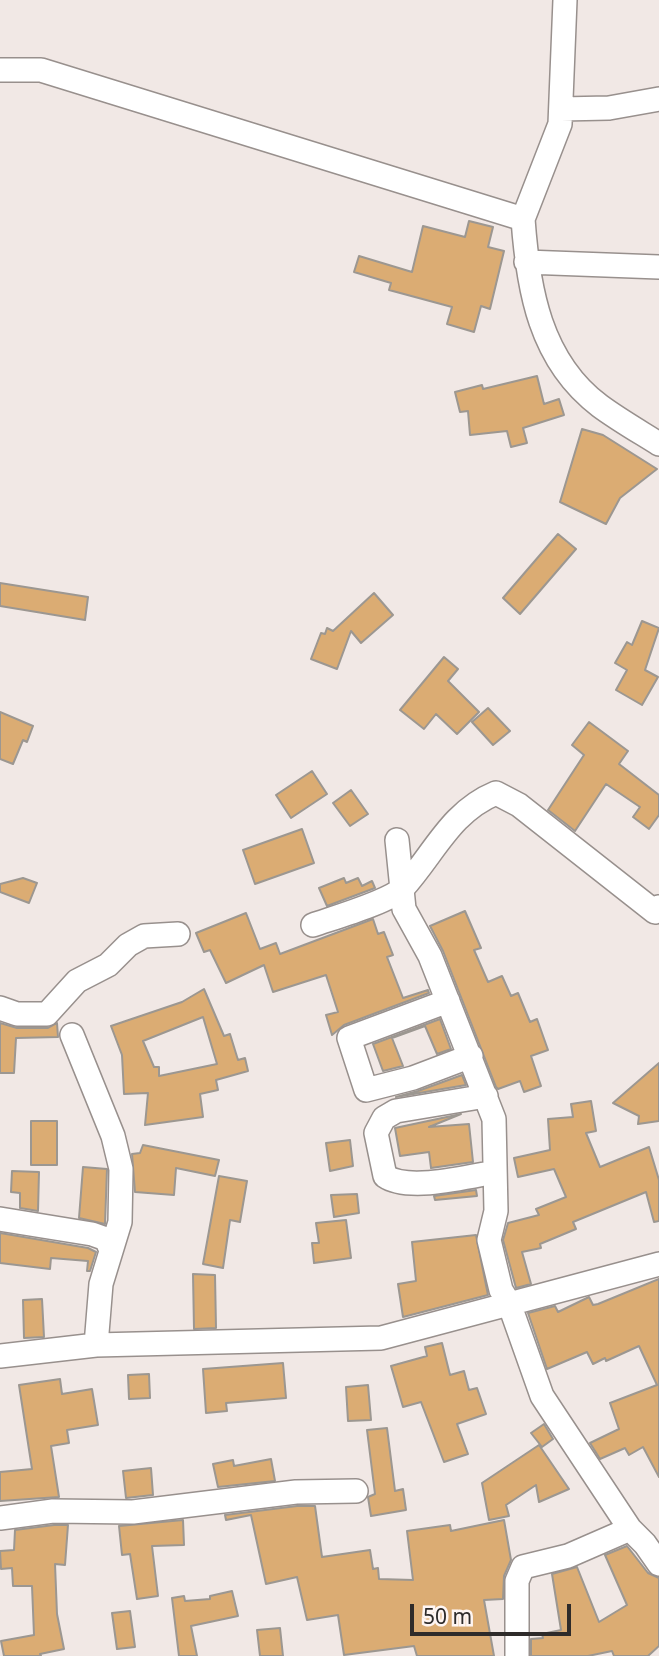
<!DOCTYPE html>
<style>
body{margin:0}
#map{position:relative;width:659px;height:1656px;overflow:hidden;background:#f1e8e5;font-family:"Noto Sans",sans-serif}
canvas{display:block}
.scale{position:absolute;left:410px;top:1604px;width:161px;height:32px;box-sizing:border-box;border:4px solid #2e2b2a;border-top:0;padding-left:9px;font-size:21px;line-height:24px;white-space:nowrap;color:#2e2b2a;-webkit-text-stroke:5px #fef5f2;paint-order:stroke}
</style>
<div id="map">
<canvas width="659" height="1656"></canvas>
<div class="scale">50 m</div>
</div>
<script>
const g = document.querySelector('canvas').getContext('2d');
g.lineJoin = 'round';
function fill(path, color) { g.fillStyle = color; g.fill(path, 'evenodd'); }
function stroke(path, color, width, dash) { g.strokeStyle = color; g.lineWidth = width; g.lineCap = dash ? 'butt' : 'round'; g.setLineDash(dash || []); g.stroke(path); }
const building = new Path2D(`
 M469 221 493 227 488 247 504 251 490 309 481 306 474 332 447 324 452 307 389 290 391 283 354 272 359 256 412 272 423 226 465 237Z
 M537 376 544 404 559 399 564 415 523 428 527 443 511 447 507 431 470 435 468 411 460 412 455 392 482 385 483 389Z
 M582 429 603 435 657 469 620 498 606 524 560 502Z
 M558 534 576 549 520 614 503 598Z
 M0 583 88 597 85 620 0 606Z
 M374 593 393 615 361 643 351 631 337 669 311 659 321 633 325 634 327 628 333 631Z
 M642 621 659 628 645 670 658 677 642 705 616 690 627 670 615 663 627 642 632 645Z
 M444 657 458 669 448 681 479 712 457 734 436 714 424 729 400 710Z
 M488 708 510 731 493 745 472 722Z
 M0 712 33 726 27 742 23 740 13 764 0 759Z
 M589 722 628 751 619 764 659 795V815L649 829 633 817 640 807 606 784 575 831 548 810 584 755 572 745Z
 M312 771 327 794 291 818 276 795Z
 M351 790 368 814 350 826 333 803Z
 M302 829 314 863 255 884 243 850Z
 M23 878 37 883 29 903 0 892V884Z
 M344 878 346 883 358 878 362 886 372 881 375 888 327 906 319 888Z
 M465 911 481 948 474 950 488 982 502 976 511 996 518 993 530 1022 537 1019 548 1050 531 1056 541 1086 524 1092 520 1081 498 1089 496 1087 443 951 430 926Z
 M246 913 260 949 276 943 280 954 373 919 378 934 384 932 393 955 387 957 403 998 428 990 429 993 344 1025 332 1035 326 1015 338 1012 326 975 273 992 264 965 226 983 210 950 204 952 196 933Z
 M204 989 224 1036 230 1034 238 1060 245 1058 248 1071 216 1080 218 1090 200 1094 203 1117 145 1125 148 1093 124 1094 122 1055 111 1026 182 1002ZM203 1017 217 1064 159 1076V1067H154L143 1041Z
 M440 1019 451 1049 437 1054 425 1026 392 1038 403 1066 383 1071 373 1044Z
 M0 1023 17 1028H48L57 1023 58 1037 16 1038 14 1073H0Z
 M659 1063V1121L638 1124 639 1116 613 1103Z
 M462 1075 466 1085 396 1097 418 1091Z
 M591 1101 596 1131 586 1133 600 1167 649 1147 659 1180V1221L654 1222 646 1192 573 1222 576 1229 540 1244 541 1248 522 1252 531 1284 516 1288 503 1240 508 1223 539 1215 536 1209 566 1197 554 1169 518 1177 514 1158 550 1150 548 1119 573 1117 571 1104Z
 M461 1114 429 1127 469 1124 473 1162 431 1168 429 1152 400 1156 395 1128Z
 M31 1121H57V1165H31Z
 M350 1140 353 1166 330 1171 326 1143Z
 M143 1145 219 1160 215 1176 176 1168 174 1195 135 1192 132 1154 140 1153Z
 M83 1167 107 1169 105 1224 79 1218Z
 M12 1171 39 1172 38 1211 20 1208V1193L11 1192Z
 M219 1176 247 1181 240 1222 230 1220 223 1268 203 1264Z
 M476 1190 477 1196 435 1200 434 1196Z
 M357 1194 359 1213 334 1217 331 1195Z
 M346 1220 351 1258 314 1263 312 1243H319L316 1223Z
 M0 1233 88 1248 96 1252 90 1271H87L88 1261 51 1258 50 1269 0 1263Z
 M476 1235 488 1295 403 1317 398 1284 416 1281 412 1242Z
 M193 1274 215 1275 216 1328 194 1329Z
 M659 1279V1477L643 1447 629 1455 625 1448 600 1459 590 1443 619 1429 610 1403 657 1385 639 1346 606 1361 605 1358 593 1364 587 1352 547 1369 528 1313 555 1306 558 1312 589 1297 593 1305 598 1304Z
 M42 1299 44 1337 24 1338 23 1300Z
 M442 1343 450 1375 464 1371 469 1390 477 1388 486 1414 457 1424 468 1454 444 1462 421 1402 403 1407 391 1366 427 1356 425 1347Z
 M283 1363 286 1398 226 1403 227 1411 206 1413 203 1369Z
 M149 1374 150 1398 129 1399 128 1375Z
 M60 1379 62 1394 92 1389 98 1425 67 1430 69 1443 51 1446 59 1497 0 1501V1472L32 1469 19 1385Z
 M368 1385 371 1420 348 1421 346 1387Z
 M544 1424 553 1439 542 1447 531 1433Z
 M387 1428 395 1491 403 1489 406 1510 371 1516 368 1497 375 1494 367 1430Z
 M539 1445 569 1489 539 1502 536 1485 506 1505 509 1516 489 1520 482 1483Z
 M271 1459 275 1481 218 1487 213 1464 233 1460 234 1466Z
 M151 1468 153 1495 126 1498 123 1471Z
 M297 1506H315L322 1557 370 1550 373 1569 378 1568 379 1579 413 1580 407 1531 450 1525 451 1531 504 1520 511 1560 504 1576 503 1599 484 1600 494 1656H417L414 1646 344 1655 338 1615 307 1620 297 1577 266 1584 251 1515 226 1520 225 1515Z
 M183 1520 184 1545 152 1546 158 1596 137 1599 130 1554 122 1555 119 1526Z
 M54 1525H68L65 1565 55 1564 57 1614 64 1649 40 1654 41 1656H4L1 1641 34 1635 32 1586H13L12 1568 1 1569 0 1551 14 1550 15 1530Z
 M627 1546 648 1573 659 1578V1646L648 1656H614L612 1651 588 1656H531V1639L543 1638 542 1634 561 1630 552 1574 577 1567 599 1622 627 1605 605 1555Z
 M232 1591 238 1616 191 1626 197 1656H179L172 1598 184 1596 185 1601 210 1599V1596Z
 M130 1611 135 1647 117 1649 112 1613Z
 M280 1628 283 1656H260L257 1630Z`);
const minor = new Path2D(`
 M0 70H41L523 219 560 124 565 0
 M561 109 609 108 659 99
 M523 219C528 289 540 361 600 406 619 420 640 432 659 444
 M526 262 659 267
 M397 840 404 909 430 956 494 1119 496 1211 489 1240 501 1290 509 1303 542 1396 630 1529 645 1544 659 1564
 M313 925C333 918 389 902 403 888 434 854 450 812 496 793L519 805 655 912 659 907
 M448 1001 349 1038 366 1090 413 1078 471 1056
 M0 1008 17 1014H47L77 981 108 965 128 945 144 936 178 934
 M72 1035 113 1136 121 1169 120 1222 101 1284 96 1345
 M486 1096 396 1111 384 1118 376 1133 385 1176C408 1192 467 1177 495 1172
 M0 1219 92 1234 106 1239 111 1250
 M0 1356 96 1345 381 1338 659 1264
 M0 1518 53 1511 133 1512 296 1492 356 1491
 M517 1656V1581L523 1567 568 1556 630 1529`);
fill(building, '#dbac73');
stroke(building, '#9c9791', 2);
stroke(minor, '#98908d', 26);
stroke(minor, '#fff', 23);
</script>
